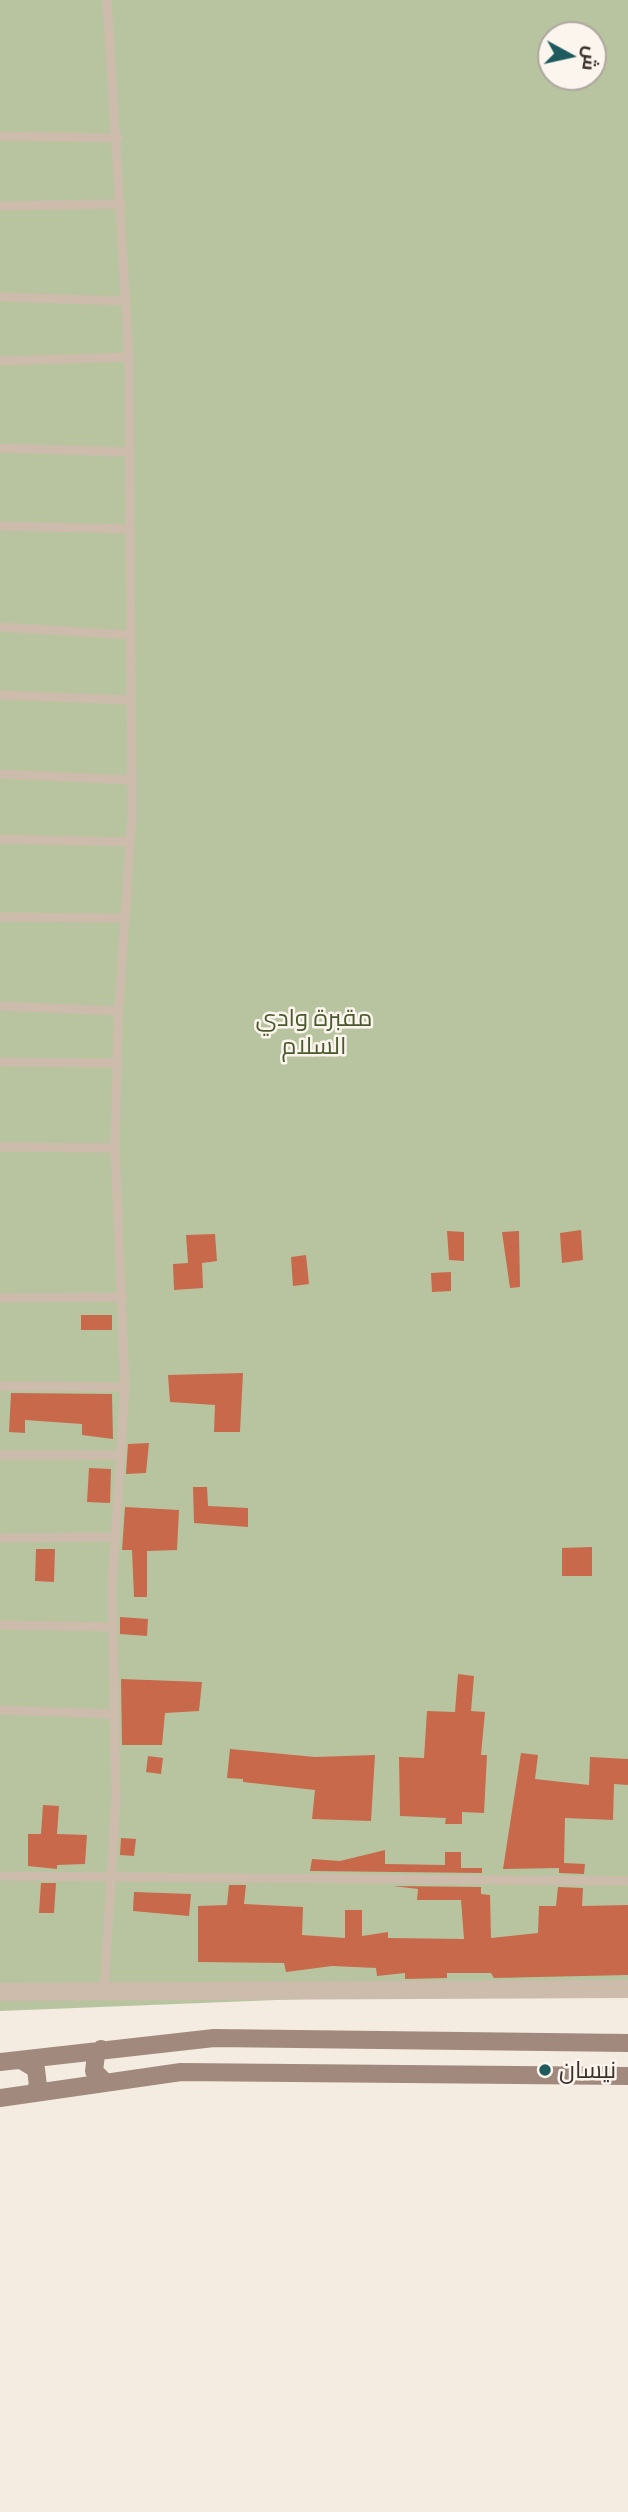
<!DOCTYPE html>
<meta charset="utf-8">
<style>
body{margin:0}
#map{position:relative;width:628px;height:2512px;overflow:hidden;background:#f4ebe1;font-family:"Exo 2",Cairo,sans-serif}
canvas{display:block}
.north{position:absolute;left:537px;top:21px;width:70px;height:70px;box-sizing:border-box;background:#fbf5ee;border:2px solid #aea6a0;border-radius:50%;rotate:98deg;font-size:19px;font-weight:700;line-height:28px;text-align:center;color:#3b302b}
.north::after{content:'';display:block;margin:auto;width:24px;height:32px;background:#1f5a5e;clip-path:polygon(50% 0,100% 100%,50% 72%,0 100%)}
</style>
<div id="map">
<canvas width="628" height="2512"></canvas>
<div class="north">ش</div>
</div>
<script>
const g = document.querySelector('canvas').getContext('2d');
g.lineJoin = 'round';
function fill(path, color) { g.fillStyle = color; g.fill(path, 'evenodd'); }
function stroke(path, color, width, dash) { g.strokeStyle = color; g.lineWidth = width; g.lineCap = dash ? 'butt' : 'round'; g.setLineDash(dash || []); g.stroke(path); }
function label(font, color, halo, rows, align = 'center') {
  g.font = font + ' "Exo 2",Cairo,sans-serif'; g.lineWidth = 5; g.setLineDash([]); g.textBaseline = 'middle'; g.strokeStyle = halo; g.fillStyle = color; for (const [text, x, y, turn = 0] of rows) {
    g.save(); g.translate(x, y); g.rotate((+turn || 0) * Math.PI / 180); g.textAlign = isNaN(turn) ? turn : align; if (halo) g.strokeText(text, 0, 0); g.fillText(text, 0, 0); g.restore();
  }
}
const green = new Path2D(`
 M0 0H628V1986L0 2011ZM551 35H593V77H551Z`);
const building = new Path2D(`
 M581 1230 583 1260 562 1263 560 1233Z
 M447 1231 464 1232V1261L449 1260Z
 M519 1231 520 1287 510 1288 502 1232Z
 M215 1234 217 1261 202 1263 203 1288 174 1290 173 1264 188 1263 186 1235Z
 M306 1255 309 1284 293 1286 291 1257Z
 M451 1272V1291L432 1292 431 1273Z
 M81 1315H112V1330H81Z
 M243 1373 240 1432H214L215 1405 170 1402 168 1375Z
 M11 1393 112 1394 113 1439 82 1435V1424L25 1420V1433L9 1432Z
 M149 1443 146 1473 126 1474 128 1444Z
 M89 1468 111 1469 110 1503 87 1502Z
 M193 1487H207L208 1506 248 1508V1527L194 1523Z
 M125 1507 179 1510 177 1550 147 1551V1597H134L132 1550H122Z
 M592 1547V1576H562V1548Z
 M36 1549H55L54 1582 35 1581Z
 M120 1617 148 1619 147 1636 120 1634Z
 M458 1674 474 1676 471 1711 485 1712 481 1755H487L484 1813 462 1812V1824H445L446 1818 400 1816 399 1757 424 1758 427 1711 455 1712Z
 M121 1679 202 1682 199 1711 165 1713 162 1745H122Z
 M230 1749 315 1757 375 1755 371 1821 312 1819 315 1790 243 1782V1779L227 1778Z
 M521 1753 538 1755 535 1779 589 1785 590 1757 628 1759V1785L614 1784 613 1820 565 1818 564 1863 585 1864 584 1874 559 1873V1868L503 1869Z
 M148 1756 163 1758 161 1774 146 1772Z
 M43 1805 59 1806 57 1834 87 1835 85 1864 57 1865V1869L28 1866V1834H41Z
 M121 1838 136 1839 134 1856 120 1855Z
 M385 1850V1864L445 1865V1852H461V1868H482V1873L310 1871 312 1859 340 1861Z
 M41 1883H56L54 1913H39Z
 M229 1885H246L244 1904 303 1907 302 1935 345 1938V1910H362V1936L388 1932V1938L464 1939 461 1900H417L418 1889 393 1886 481 1887V1894L490 1895 491 1938 538 1933 539 1906H556L558 1887 583 1888 582 1906 628 1905V1975L494 1978 491 1973H447V1978L405 1979V1973L377 1976 376 1968 332 1966 286 1972 284 1963 198 1962V1906L227 1905Z
 M134 1892 191 1894 189 1916 133 1911Z`);
const service = new Path2D(`
 M0 136 118 138
 M0 206 121 204
 M0 297 125 301
 M0 361 129 357
 M0 448 130 452
 M0 526 131 529
 M0 627 131 635
 M0 695 131 700
 M0 774 132 780
 M0 839 130 842
 M0 917 124 918
 M0 1006 119 1011
 M0 1062 118 1063
 M0 1147 115 1148
 M0 1298 123 1297
 M0 1386 125 1387
 M0 1455H120
 M0 1538 116 1537
 M0 1625 112 1627
 M0 1710 113 1714 114 1721
 M0 1876 628 1881
 M104 1993 116 1798 112 1587 125 1387 115 1148 118 1020 132 815 129 357 107 0`);
const minor = new Path2D(`
 M0 1992 628 1989`);
const secondary = new Path2D(`
 M101 2049 96 2055 94 2071 105 2082
 M21 2060 36 2069 38 2086 33 2093
 M0 2062 214 2038 628 2043
 M0 2098 181 2072 628 2076`);
const markers = [
 [545,2070,7,"#1f5a5e"]
];
const parkNames = [
 ["مقبرة وادي",314,1018],
 ["السلام",314,1046]
];
const poiNames = [
 ["نيسان",559,2070]
];
fill(green, '#b8c4a0');
fill(building, '#c8694b');
stroke(service, '#cdbbac', 9);
stroke(minor, '#cdbbac', 18);
stroke(secondary, '#a18a7d', 18);
for (const [x, y, r, color] of markers) { const dot = new Path2D(); dot.arc(x, y, r, 0, 2 * Math.PI); g.fillStyle = color; g.fill(dot); stroke(dot, '#fbf5ee', 2.5); }
label('24px', '#4a5a2e', '#fbf5ee', parkNames);
label('24px', '#3b302b', '#fbf5ee', poiNames, 'left');
</script>
